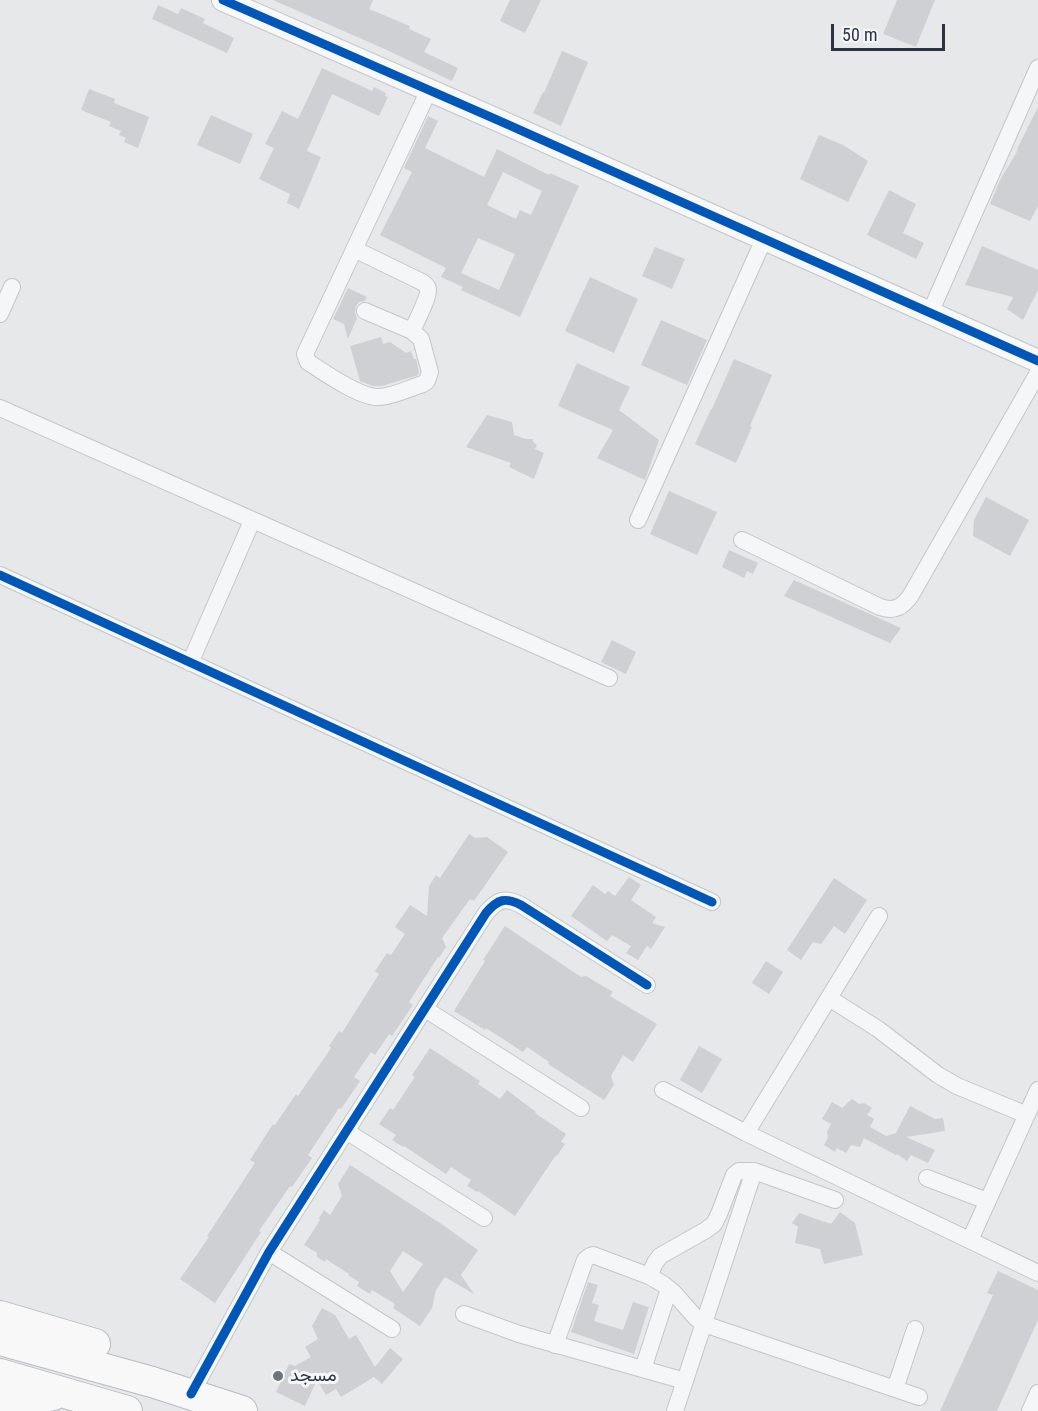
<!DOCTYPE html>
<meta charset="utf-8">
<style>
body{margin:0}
#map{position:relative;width:1038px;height:1411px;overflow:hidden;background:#e6e8ea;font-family:"Roboto Condensed",sans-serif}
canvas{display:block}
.scale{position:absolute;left:831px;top:24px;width:114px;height:27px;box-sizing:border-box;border:3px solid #2b3445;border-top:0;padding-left:8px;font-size:18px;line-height:21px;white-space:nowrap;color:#2b3445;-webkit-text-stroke:4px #f4f6f9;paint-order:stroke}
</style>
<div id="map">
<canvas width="1038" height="1411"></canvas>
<div class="scale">50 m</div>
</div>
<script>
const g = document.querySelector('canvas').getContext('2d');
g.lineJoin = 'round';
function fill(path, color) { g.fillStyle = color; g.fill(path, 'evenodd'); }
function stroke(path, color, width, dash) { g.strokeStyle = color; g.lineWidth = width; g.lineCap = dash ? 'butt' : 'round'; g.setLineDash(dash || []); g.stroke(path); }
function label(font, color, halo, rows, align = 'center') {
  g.font = font + ' "Roboto Condensed",Vazirmatn,sans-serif'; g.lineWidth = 6; g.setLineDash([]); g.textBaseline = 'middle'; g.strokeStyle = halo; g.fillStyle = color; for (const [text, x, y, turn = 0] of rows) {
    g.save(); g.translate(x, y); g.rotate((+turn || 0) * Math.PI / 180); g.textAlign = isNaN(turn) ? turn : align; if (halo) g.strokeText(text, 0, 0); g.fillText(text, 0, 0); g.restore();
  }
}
const building = new Path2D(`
 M273 0H373L369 9 410 26 409 29 431 39 424 52 458 68 452 81 389 51Z
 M510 0H541L525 33 500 21Z
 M897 0H935L916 47 883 34Z
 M158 5 178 14 181 8 205 19 203 23 234 38 227 53 152 19Z
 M562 51 588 62 561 126 533 113 543 92 544 93Z
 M322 68 372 91 374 87 386 93 385 96 388 97 379 116 332 94 307 151 321 157 299 209 287 203 290 194 259 179 274 148 265 144 282 111 298 119Z
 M89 89 115 99 114 103 149 117 138 148 124 142 126 138 119 135 121 131 109 126 111 122 81 110Z
 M1038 107V206L1030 221 990 204 1000 180 1018 150 1017 149Z
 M211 115 253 134 240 164 197 145Z
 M428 116 438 121 425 148 484 177 497 149 549 175 550 173 579 186 520 317 461 290 463 287 441 277 446 268 380 235 412 172 404 168ZM503 172 542 191 531 215 520 210 516 219 487 205ZM478 238 515 254 499 290 461 273Z
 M819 135 843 145 868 161 848 202 800 179Z
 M889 190 916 204 903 233 924 243 916 259 867 235Z
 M982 246 1038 270V290L1023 320 1007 309 1013 297 965 285Z
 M655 247 685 259 672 289 642 276Z
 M590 277 638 299 614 353 565 331Z
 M348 288 367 297 365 301 359 302 356 306 355 313 357 318 348 339 344 324 333 319Z
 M661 320 707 340 687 385 641 365Z
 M381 337 383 344 390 342 406 353 411 351 414 359H416L419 372 418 375 382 386H373L360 381 350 346Z
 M734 359 772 375 750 426 752 427 736 463 695 444 711 409H712Z
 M577 363 630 387 619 410 659 440 645 480 597 458 613 430 558 406Z
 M487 415 512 422 514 435 526 439H533V442L537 445 535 449 544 453 534 479 509 467 511 463 466 447Z
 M669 491 717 512 697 555 650 534Z
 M986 497 1029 520 1010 556 973 536 974 520Z
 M729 550 758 563 753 574 747 571 744 578 722 567Z
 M794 580 901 628 890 643 784 596Z
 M612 640 636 652 626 674 601 662Z
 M469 834 475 838 487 837 508 852 474 901 470 899 442 938 446 947 439 958 438 957 409 1002 413 1005 392 1036 389 1034 375 1055 371 1052 354 1077 360 1081 341 1109 339 1108 308 1155 312 1158 292 1187 290 1186 259 1231 261 1232 215 1303 180 1279 209 1237 207 1236 255 1163 250 1160 273 1124 275 1125 296 1094 298 1096 331 1048 329 1046 339 1031 342 1033 379 974 375 971 387 953 391 955 405 934 395 927 410 905 427 916 429 886 436 875 440 878Z
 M629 877 641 885 631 900 656 917 652 923 665 927 651 949 647 946 638 960 626 953 631 946 612 935 607 941 571 916 593 885 605 894 608 891 615 896Z
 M834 878 867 900 845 934 834 926 821 944 813 942 801 960 787 950Z
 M505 926 581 977 586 976 613 992 610 996 657 1024 633 1062 623 1055 611 1076 614 1085 604 1100 548 1064 549 1062 527 1047 523 1052 486 1028 485 1030 454 1011 485 961 483 960Z
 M766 961 783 972 769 994 752 983Z
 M699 1046 722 1059 702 1093 680 1080Z
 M430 1048 480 1081 478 1084 500 1099 507 1090 536 1112 535 1113 566 1134 561 1142 565 1144 557 1156 556 1155 515 1216 478 1191 477 1192 467 1186 471 1180 451 1167 446 1174 404 1146 403 1147 392 1140 396 1135 379 1124 390 1108 393 1110 415 1077 412 1075Z
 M852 1099 859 1104 864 1103 872 1108 867 1115 874 1119 870 1127 886 1136 896 1133 910 1106 935 1119 943 1118 945 1131 906 1137 935 1150 928 1163 911 1155 907 1161 897 1154 896 1155 864 1138 860 1147 851 1145 846 1153 837 1148 835 1152 824 1145 828 1138 827 1132 831 1124 822 1119 832 1102 842 1108Z
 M350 1165 440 1223 478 1250 461 1275 474 1294 445 1277 436 1290 432 1308 420 1326 393 1308 395 1304 372 1290 370 1294 357 1286 359 1282 348 1275 349 1274 326 1259 325 1262 317 1257V1253L304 1245 320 1220 319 1218 324 1210 330 1215 342 1196 338 1184ZM403 1251 423 1264 403 1292 390 1271Z
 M840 1212 855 1223 863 1255 824 1264 820 1249 795 1243 798 1227 792 1223 799 1213 831 1224Z
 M998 1271 1038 1290V1320L997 1411H940L993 1295 987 1293Z
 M588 1282 598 1285 592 1303 599 1305 594 1321 623 1330 633 1302 649 1307 634 1354 571 1332Z
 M322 1308 335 1315 349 1339 356 1335 375 1367 390 1348 403 1359 382 1384 374 1377 341 1397 336 1389 326 1395 317 1380 305 1406 276 1392 289 1364 295 1366 311 1357 305 1347 318 1339 312 1326Z`);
const street = new Path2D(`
 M354 249 422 282C426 285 428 286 428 290 429 297 415 324 412 331
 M365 311 412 331 421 339 430 372 427 381 423 384C409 388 393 397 378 397 361 398 323 372 308 362L305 354 429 90
 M930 313 1038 68
 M0 314 12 287
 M0 408 609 678
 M638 520 764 239
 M742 540 880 607C894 612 903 607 911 595L1038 373
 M0 575 712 902
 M190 663 252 521
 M829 998 878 1029 938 1075 957 1086 1027 1115
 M425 1009 581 1108
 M663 1090 746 1133 1038 1273
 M346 1131 484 1218
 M746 1133 879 916
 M927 1178 987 1201
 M970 1240 1038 1090
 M269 1252 392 1329
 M649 1276 655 1263 660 1256 706 1230 714 1224 719 1214 734 1175 739 1171H754L835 1200
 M464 1314 519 1334 685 1381
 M555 1345 585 1260 590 1256 593 1255 649 1276 663 1284 674 1293 696 1318 704 1324 919 1397
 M643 1369 669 1289
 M895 1389 915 1329
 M191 1394 269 1252 486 913C498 899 505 897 521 905L647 985
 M675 1411 754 1171
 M1030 1411 1038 1393`);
const secondary = new Path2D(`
 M223 0 502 122 1038 361`);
const highway = new Path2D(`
 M0 1316 95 1344
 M0 1340 152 1382 242 1411
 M0 1374 127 1411
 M0 1397C17 1402 36 1399 53 1395`);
const cycleway = new Path2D(`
 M223 0 502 122 1038 361
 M0 575 712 902
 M191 1394 269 1252 486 913C498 899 505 897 521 905L647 985`);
const markers = [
 [278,1376,6,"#6c737f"]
];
const poiNames = [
 ["مسجد",290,1376]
];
fill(building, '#ced0d3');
stroke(street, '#c4c6c8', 18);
stroke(secondary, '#c4c6c8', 24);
stroke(highway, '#b8bbbf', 32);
stroke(street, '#f5f6f7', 16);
stroke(secondary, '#f8f8f8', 22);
stroke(highway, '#f8f8f8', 30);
stroke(cycleway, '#0057b8', 9);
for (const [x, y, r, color] of markers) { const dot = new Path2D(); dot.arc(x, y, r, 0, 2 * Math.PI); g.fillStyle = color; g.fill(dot); stroke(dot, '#f4f6f9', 2); }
label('18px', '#2b3445', '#f4f6f9', poiNames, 'left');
</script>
